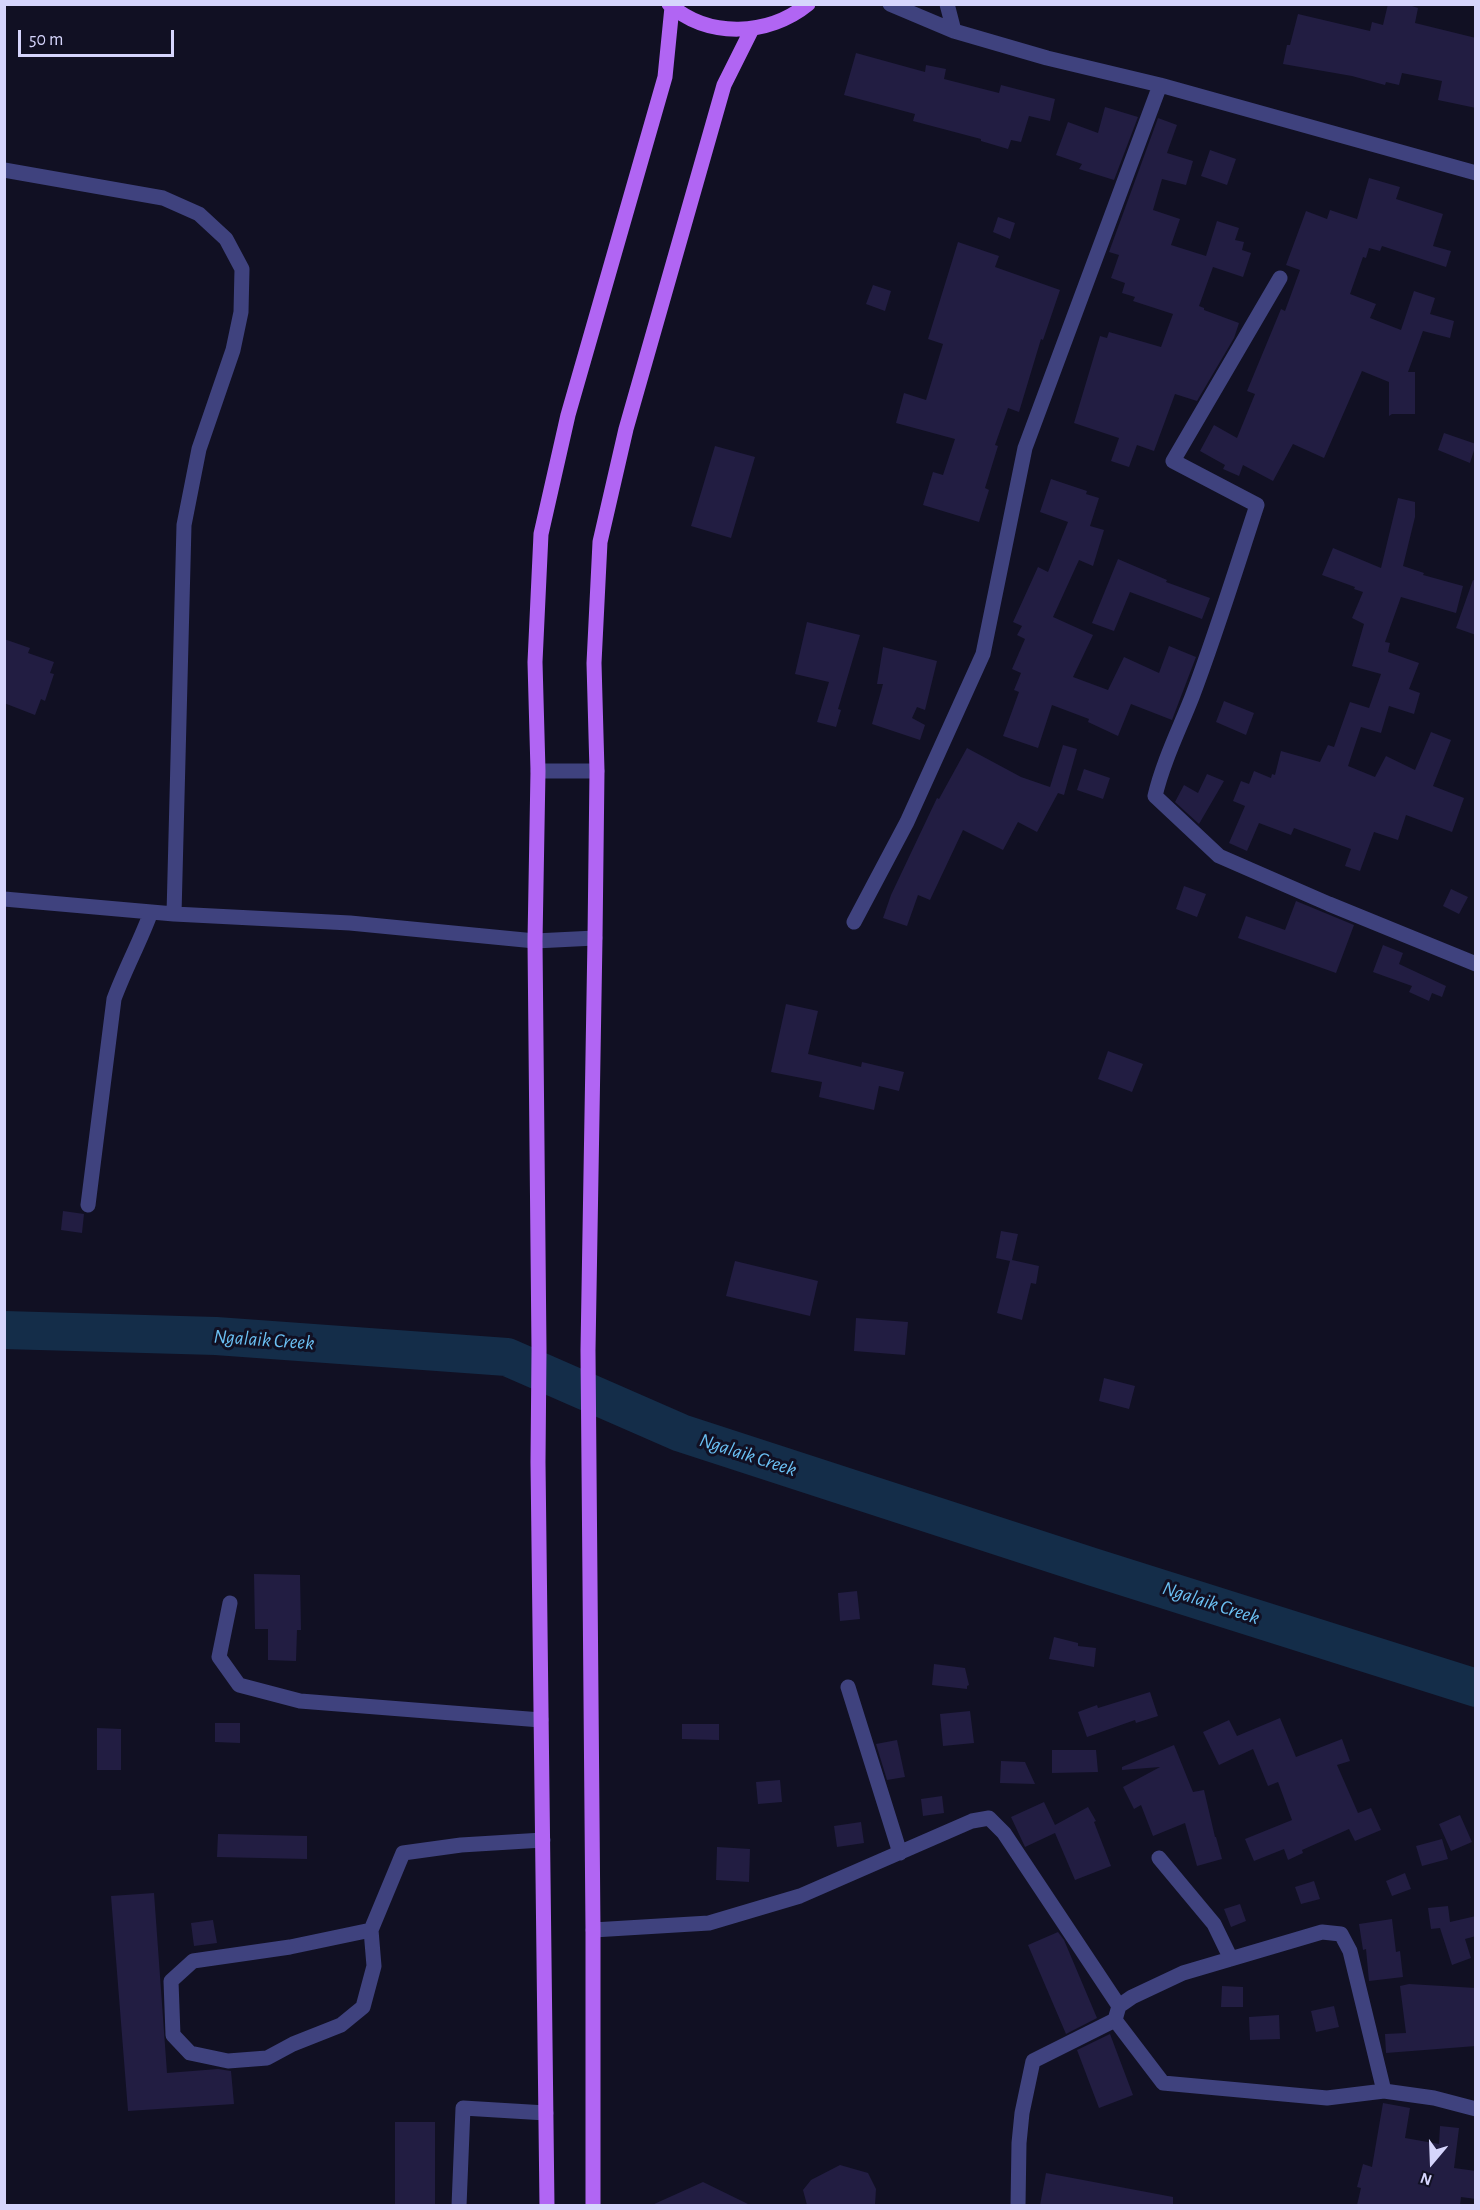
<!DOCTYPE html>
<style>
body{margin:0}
#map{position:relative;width:1480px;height:2210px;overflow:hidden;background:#111023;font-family:"Alegreya Sans",sans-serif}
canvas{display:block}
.frame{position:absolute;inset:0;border:6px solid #d6d5fc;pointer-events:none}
.north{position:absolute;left:1402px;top:2132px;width:60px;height:60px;-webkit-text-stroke:4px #111023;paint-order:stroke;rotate:199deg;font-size:16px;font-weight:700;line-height:24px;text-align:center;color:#d6d5fc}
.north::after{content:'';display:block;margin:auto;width:21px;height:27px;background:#d6d5fc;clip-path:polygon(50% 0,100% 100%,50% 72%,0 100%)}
.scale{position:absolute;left:18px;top:30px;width:156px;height:27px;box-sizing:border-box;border:3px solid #d6d5fc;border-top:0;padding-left:8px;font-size:18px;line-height:21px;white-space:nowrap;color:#d6d5fc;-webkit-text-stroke:4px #111023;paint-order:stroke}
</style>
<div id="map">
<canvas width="1480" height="2210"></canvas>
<div class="frame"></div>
<div class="north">N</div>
<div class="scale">50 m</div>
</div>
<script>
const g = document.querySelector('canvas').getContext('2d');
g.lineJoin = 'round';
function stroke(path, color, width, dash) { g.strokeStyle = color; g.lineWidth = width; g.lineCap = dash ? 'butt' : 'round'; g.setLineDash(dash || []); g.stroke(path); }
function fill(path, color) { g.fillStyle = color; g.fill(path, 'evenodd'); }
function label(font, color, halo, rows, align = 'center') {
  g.font = font + ' "Alegreya Sans",sans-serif'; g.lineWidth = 6; g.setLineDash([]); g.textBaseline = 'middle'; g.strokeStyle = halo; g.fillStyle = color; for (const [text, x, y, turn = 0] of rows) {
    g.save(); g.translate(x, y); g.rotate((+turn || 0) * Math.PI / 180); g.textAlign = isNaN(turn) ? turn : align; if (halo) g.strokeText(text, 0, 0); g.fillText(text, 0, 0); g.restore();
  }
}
const river = new Path2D(`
 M4 1330 216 1336 507 1357 681 1433 1093 1567 1476 1688`);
const building = new Path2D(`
 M1388 4H1406L1418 8 1415 23 1476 38V108L1438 100 1442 81 1402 73 1399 85 1386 82 1385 85 1352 76 1283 64 1287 45H1290L1298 14 1370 31 1372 22 1383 25Z
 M856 53 925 72 926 65 946 69 944 79 999 93 1001 85 1055 99 1050 121 1029 116 1021 142 1011 140 1008 149 981 141V139L913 121 915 114 844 95Z
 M1105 107 1138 117 1114 180 1079 169 1082 164 1056 155 1068 122 1098 133Z
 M1158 118 1177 125 1167 153 1193 161 1186 185 1162 179 1153 210 1180 219 1171 245 1206 256 1217 221 1239 228 1235 240 1244 242 1242 250 1251 253 1243 277 1213 267 1199 306 1204 308V310L1239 323 1234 338 1197 401 1175 394 1154 451 1137 445 1129 467 1111 461 1119 438 1074 423 1100 336 1107 338 1109 332 1161 347 1173 314 1133 301 1135 297 1122 293 1125 283 1111 278 1119 255 1109 252Z
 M1210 150 1236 159 1227 185 1201 176Z
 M1369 178 1400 187 1396 199 1443 214 1433 246 1451 251 1446 267 1382 246 1380 251 1369 248 1366 258 1363 257 1350 294 1376 304 1370 318 1401 330 1414 291 1435 298 1430 314 1454 321 1450 338 1423 331 1408 372H1415V414H1392L1389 416V382L1362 371 1324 458 1293 444 1273 481 1243 465 1239 476 1223 469 1225 465 1200 451 1214 425 1237 438 1255 394 1247 391 1281 309 1285 311 1300 270 1286 265 1306 211 1327 219 1330 210 1357 219Z
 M998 217 1015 223 1010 239 993 232Z
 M958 242 999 256 995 267 1060 290 1043 340 1041 339 1019 412 1008 408 995 445 998 446 985 488 989 490 979 522 923 505 933 472 943 475 955 439 896 423 904 393 926 400 943 344 928 339Z
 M873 285 891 291 885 311 866 304Z
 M1444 433 1476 444 1470 463 1438 450Z
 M715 446 755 457 731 538 691 526Z
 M1051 479 1087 491 1086 494 1099 498 1090 526 1104 530 1093 566 1079 560 1053 617 1093 635 1073 677 1108 690 1124 657 1159 673 1169 646 1196 657 1172 720 1131 704 1118 736 1088 722 1089 719 1052 705 1038 748 1003 736 1019 692 1014 690 1021 673 1012 669 1025 639 1017 635 1022 626 1013 622 1038 567 1048 572 1068 522 1040 512Z
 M1398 498 1415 502V517L1403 566 1424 573 1423 575 1463 586 1456 613 1401 597 1385 642 1390 643 1388 652 1419 663 1409 689 1420 693 1414 714 1389 706 1381 733 1361 727 1348 766 1375 777 1386 756 1415 770 1431 732 1451 740 1433 786 1464 798 1452 832 1406 815 1398 840 1374 832 1360 871 1345 866 1351 849 1294 828 1291 835 1259 823 1247 851 1229 843 1245 806 1233 801 1241 781 1249 784 1254 771 1271 778 1272 774 1275 775 1281 751 1320 762 1328 745 1334 747 1350 702 1369 708 1381 674 1352 666 1364 624 1352 618 1363 592 1354 589 1355 587 1322 575 1333 548 1381 568Z
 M1118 559 1167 580 1166 582 1210 598 1202 619 1130 592 1114 631 1092 623Z
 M1473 580 1476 581V635L1456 628Z
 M807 622 860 635 838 709 841 710 836 727 817 722 829 682 795 674Z
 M4 639 30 648 28 653 54 662 50 673 54 674 45 701 41 699 35 715 4 703Z
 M883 647 937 661 925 710 917 707 912 718 925 725 920 740 872 724 883 684H877Z
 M1224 701 1254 713 1246 735 1216 722Z
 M1063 745 1077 749 1064 795 1058 793 1037 832 1018 822 1003 850 963 830 930 900 918 895 907 926 883 918 891 895 937 798 939 799 967 748 1021 777 1050 787Z
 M1084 769 1110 778 1103 799 1077 790Z
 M1207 774 1224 781 1199 824 1175 802 1184 785 1198 793Z
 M1184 886 1206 894 1197 917 1176 909Z
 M1451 889 1468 897 1459 914 1443 906Z
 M1296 901 1354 925 1336 973 1238 938 1246 916 1285 930Z
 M1383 945 1403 953 1399 964 1446 986 1442 997 1432 993 1429 1001 1409 992 1412 986 1373 972Z
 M786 1004 818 1011 808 1054 861 1067 862 1062 904 1072 899 1091 879 1086 874 1110 819 1097 822 1082 771 1072Z
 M1108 1051 1143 1064 1132 1092 1098 1079Z
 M63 1211 84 1214 82 1233 61 1230Z
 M1001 1231 1018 1234 1012 1260 1039 1266 1036 1284 1031 1283 1022 1320 997 1313 1010 1261 996 1258Z
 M735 1261 818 1281 810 1316 726 1296Z
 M856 1318 908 1322 905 1355 854 1351Z
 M1104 1378 1135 1386 1129 1409 1099 1401Z
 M254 1574 300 1575 301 1630H297L296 1661 268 1660V1629H255Z
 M857 1591 860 1619 840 1621 838 1593Z
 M1054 1637 1078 1643V1646L1096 1648 1094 1667 1049 1659Z
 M934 1664 965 1668 969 1685 967 1686V1689L932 1685Z
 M1150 1692 1158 1716 1136 1723 1135 1720 1087 1737 1078 1712 1097 1705 1098 1708Z
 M970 1711 974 1743 943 1746 940 1714Z
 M1280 1718 1296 1757 1342 1739 1350 1761 1337 1765 1358 1813 1371 1808 1381 1830 1355 1841 1349 1829 1302 1850 1303 1853 1288 1860 1284 1849 1254 1861 1245 1839 1292 1820 1278 1782 1268 1786 1253 1749 1219 1765 1203 1732 1229 1720 1237 1736Z
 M215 1723H240V1743L215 1742Z
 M682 1724H719V1740L682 1739Z
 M97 1728 121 1729V1770H97Z
 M897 1740 905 1777 887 1780 876 1744Z
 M1174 1745 1193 1792 1204 1790 1215 1837H1216L1222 1859 1197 1866 1185 1823 1153 1836 1141 1805 1134 1809 1123 1787 1160 1767 1122 1770V1767Z
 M1052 1750H1096L1098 1772 1052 1773Z
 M1001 1761 1025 1762 1035 1784 1000 1783Z
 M780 1780 782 1802 758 1804 756 1782Z
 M942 1796 944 1813 923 1816 921 1799Z
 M1044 1802 1055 1825 1088 1807 1096 1821 1094 1822 1111 1866 1075 1880 1055 1833 1025 1847 1011 1817Z
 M1460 1815 1472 1842 1451 1851 1439 1824Z
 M861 1822 864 1843 837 1847 834 1826Z
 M218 1834 307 1836V1859L217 1857Z
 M1442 1839 1448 1859 1422 1866 1416 1846Z
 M717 1847 750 1849 749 1882 716 1880Z
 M1405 1873 1411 1889 1392 1896 1386 1881Z
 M1314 1881 1320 1899 1301 1904 1295 1887Z
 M154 1893 167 2073 218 2069 231 2071 234 2104 128 2111 111 1896Z
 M1240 1904 1246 1921 1231 1927 1224 1909Z
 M1448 1906 1450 1922 1476 1916V1936L1465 1939 1471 1958 1452 1965 1440 1928 1431 1929 1428 1908Z
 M1392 1919 1396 1952 1400 1951 1403 1977 1369 1981 1366 1949 1363 1950 1359 1924Z
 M213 1920 217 1943 194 1946 191 1923Z
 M1058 1932 1064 1940 1097 2018 1066 2034 1028 1945Z
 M1409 1984 1476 1988V2046L1386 2053 1385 2034 1406 2033 1400 1986Z
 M1222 1986 1243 1987V2007H1221Z
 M1334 2006 1339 2027 1316 2032 1311 2011Z
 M1279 2015 1280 2039 1250 2040 1249 2017Z
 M1110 2034 1133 2095 1099 2108 1077 2050Z
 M1383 2103 1410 2108 1405 2138 1439 2144 1440 2126 1459 2128 1454 2168 1476 2171V2199L1461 2197 1460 2205H1357L1361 2188 1357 2187 1363 2164 1372 2167Z
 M395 2122H435V2205H395Z
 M840 2165 868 2173 876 2189 875 2205H807L803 2190 811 2180Z
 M1046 2173 1173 2197V2205H1040Z
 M703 2182 750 2205H652Z`);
const minor = new Path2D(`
 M890 4 954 31 1047 58 1160 85 1476 173
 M947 4 954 31
 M4 170 163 198 199 214 226 239 242 269 241 312 233 350 199 449 184 525 174 914
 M1280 278 1173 461 1257 505C1236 569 1216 634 1192 697 1179 730 1163 762 1155 796L1219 856 1329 904 1476 964
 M538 771H597
 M4 899 174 914 350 923 535 941 595 938
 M854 922 907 822 983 654 1025 448 1160 85
 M88 1205 114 999C125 969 140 942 151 912
 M230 1603 219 1657 239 1685 300 1701 541 1720
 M848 1687 900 1853
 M1159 1858 1214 1924 1231 1959
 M371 1930 374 1966 363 2007 341 2025 293 2044 267 2058 228 2061 190 2053 173 2035 171 1981 193 1961 290 1947 371 1930 403 1853 461 1845 543 1840
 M593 1930 709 1923 800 1896 972 1821 989 1818 1004 1833 1119 2006
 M1115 2020 1163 2083 1327 2098 1384 2091 1434 2098 1476 2109
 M459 2206 463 2108 546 2113
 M1018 2206 1019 2143 1022 2113 1033 2061 1115 2020 1119 2006 1132 1997 1183 1973 1322 1932 1341 1934 1350 1951 1384 2091`);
const major = new Path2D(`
 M669 4C708 39 769 36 808 4
 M547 2206 538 1462 539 1350 535 941 538 771 535 662 541 534 568 415 665 77 672 7
 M593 2206V1930L588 1350 595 938 597 771 594 663 600 542 626 429 724 85 752 29`);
const waterNames = [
 ["Ngalaik Creek",264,1340,4],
 ["Ngalaik Creek",748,1455,18],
 ["Ngalaik Creek",1211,1603,18]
];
stroke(river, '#142d49', 38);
fill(building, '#221d42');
stroke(minor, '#3f427e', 15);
stroke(major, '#b165f3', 15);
label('italic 20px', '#6bc1f4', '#111023', waterNames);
</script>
